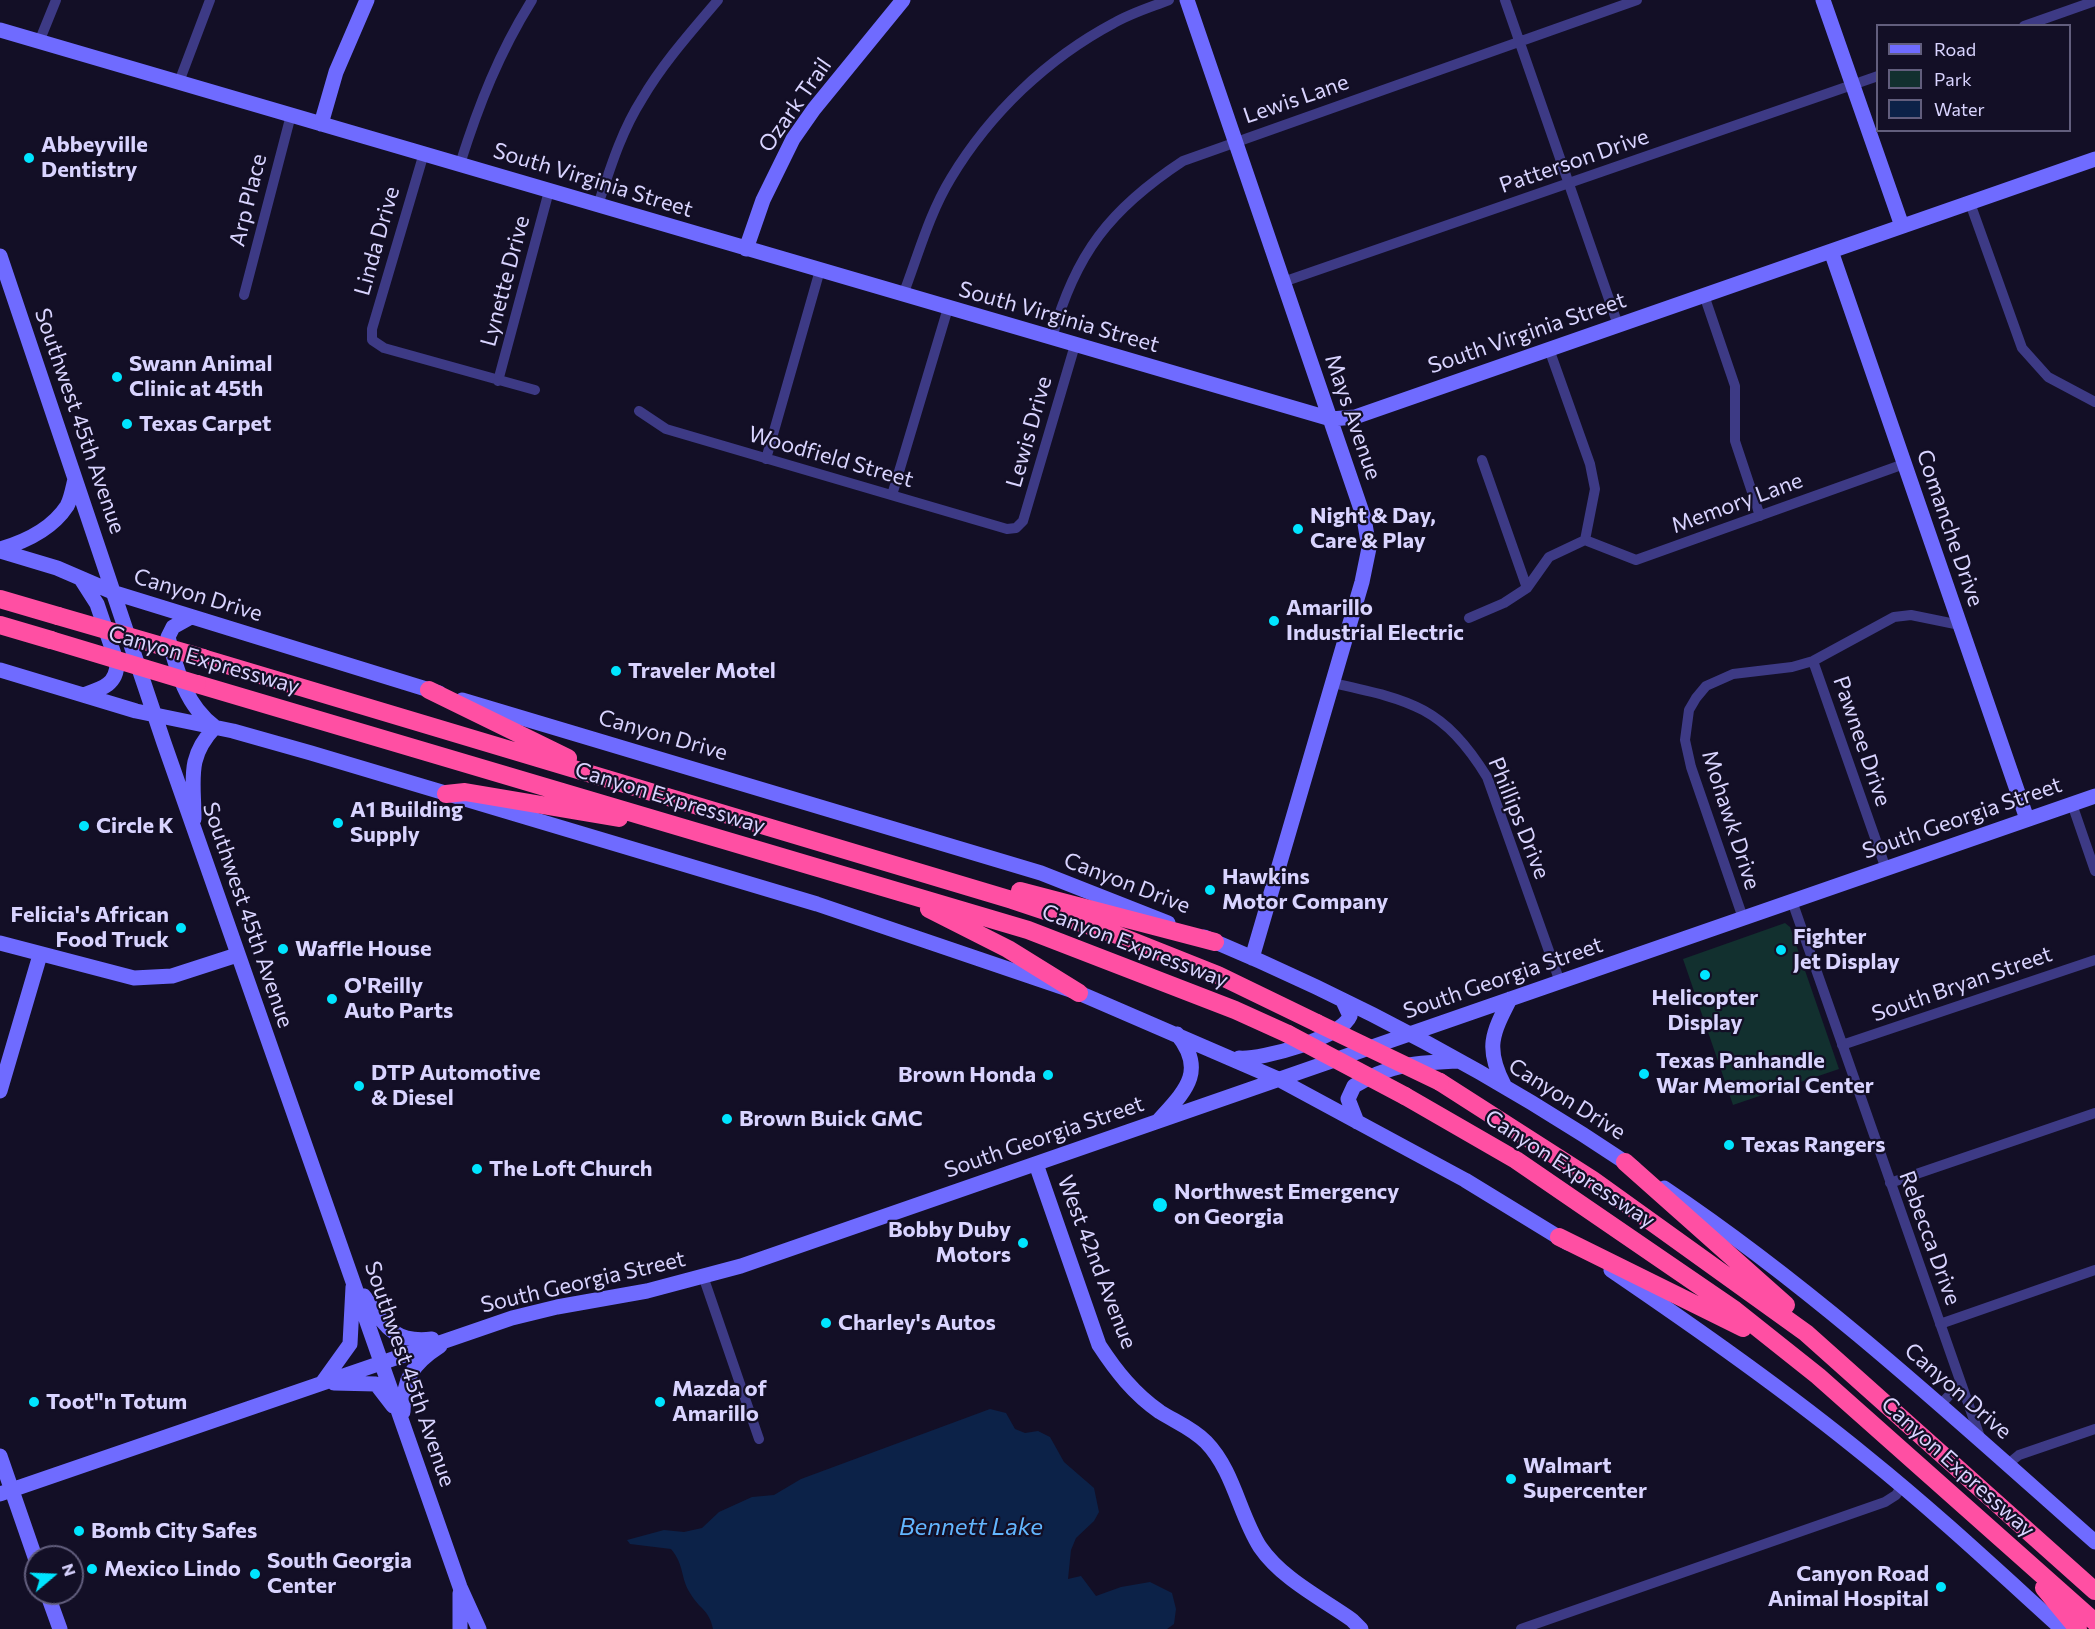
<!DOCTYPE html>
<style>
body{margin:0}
#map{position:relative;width:2095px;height:1629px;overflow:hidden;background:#130f26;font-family:Commissioner,sans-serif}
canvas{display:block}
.legend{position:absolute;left:1876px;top:24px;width:195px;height:108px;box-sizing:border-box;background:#130f26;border:2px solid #625e7d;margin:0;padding:8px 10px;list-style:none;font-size:18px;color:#d9d4ff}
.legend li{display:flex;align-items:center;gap:12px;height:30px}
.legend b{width:30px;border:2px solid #625e7d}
.north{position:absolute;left:24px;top:1545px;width:60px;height:60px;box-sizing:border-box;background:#130f26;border:2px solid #625e7d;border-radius:50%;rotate:71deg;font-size:16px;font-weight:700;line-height:24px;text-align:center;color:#d9d4ff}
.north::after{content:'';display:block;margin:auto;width:21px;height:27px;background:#00e5ff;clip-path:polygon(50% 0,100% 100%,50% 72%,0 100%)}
</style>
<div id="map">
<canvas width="2095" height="1629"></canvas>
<ul class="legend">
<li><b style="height:8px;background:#6f6bff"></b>Road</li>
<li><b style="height:16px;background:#12302f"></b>Park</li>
<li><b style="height:16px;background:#0c2248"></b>Water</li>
</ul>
<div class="north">N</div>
</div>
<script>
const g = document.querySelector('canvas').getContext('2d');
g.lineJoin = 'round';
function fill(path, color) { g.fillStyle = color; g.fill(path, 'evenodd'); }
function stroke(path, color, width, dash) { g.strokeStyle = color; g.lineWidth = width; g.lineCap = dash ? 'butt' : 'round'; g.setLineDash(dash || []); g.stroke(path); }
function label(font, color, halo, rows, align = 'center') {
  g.font = font + ' Commissioner,sans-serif'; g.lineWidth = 4.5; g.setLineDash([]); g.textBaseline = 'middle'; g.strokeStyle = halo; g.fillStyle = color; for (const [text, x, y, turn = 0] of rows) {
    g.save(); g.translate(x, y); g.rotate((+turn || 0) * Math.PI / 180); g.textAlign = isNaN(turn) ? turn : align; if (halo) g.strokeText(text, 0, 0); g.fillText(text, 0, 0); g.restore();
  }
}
const green = new Path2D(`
 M1785 923 1790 927 1839 1069 1733 1105 1683 959Z`);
const water = new Path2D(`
 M990 1409 1006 1413 1015 1429 1025 1433 1038 1431 1050 1437 1064 1462 1094 1488 1099 1512 1094 1521 1076 1538 1071 1550 1068 1579 1081 1576 1096 1596 1121 1587 1150 1582 1172 1593 1176 1609 1174 1624 1167 1629H713C709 1609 699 1609 690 1593 680 1577 685 1566 671 1549L630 1544 627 1540 664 1530 684 1532 702 1528 719 1512 752 1497 774 1495 801 1479Z`);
const street = new Path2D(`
 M1505 0 1618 325
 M2024 26 2095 1
 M39 42 56 0
 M179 82 210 0
 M424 153 372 329V340L384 348 535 390
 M460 164C479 104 499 53 532 0
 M1970 203 2022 348 2048 377 2095 402
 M598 205C610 169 621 132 642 99 663 63 691 32 718 0
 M1283 282 1878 76
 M244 295 291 115
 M903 295C918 256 929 214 951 178 990 113 1048 58 1114 23 1131 13 1151 7 1169 0
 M1704 295 1735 386V441L1760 516
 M1052 338C1075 254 1110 209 1183 161L1637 0
 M1549 349 1590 464 1595 489 1585 540 1636 560 1904 464
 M498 381 549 191
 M639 411 666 429 1007 529 1016 528 1023 521 1075 345
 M766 459 820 270
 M1482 460 1527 588
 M892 495 948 308
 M1469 618 1504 603 1527 588 1549 557 1585 540
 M1813 661 1886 869
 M1332 683C1410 700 1443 706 1487 777L1560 982
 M2072 804 2095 871
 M1792 901 1981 1440
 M1743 918 1691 767 1685 740 1689 710 1696 698 1706 686 1733 674 1792 667 1813 661 1894 617 1911 615 1960 625
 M1842 1045 2095 960
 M1890 1183 2095 1113
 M703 1276 759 1439
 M1940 1324 2095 1270
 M1940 1405 1961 1383
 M2008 1464 2019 1455 2095 1429
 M1521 1629 1885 1502 1896 1495 1902 1486`);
const secondary = new Path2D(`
 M1187 0 1364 518 1369 548 1362 582 1252 958
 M1823 0 1902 226
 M0 30 1331 419 1355 417 2095 159
 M321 124 336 72 367 0
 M746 249 763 200 793 139 814 109 903 0
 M1831 251 2027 819
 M0 256 164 743 460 1587 479 1629
 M0 549C24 542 52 529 67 506 71 499 73 487 75 479
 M0 551 57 568 115 593 439 693
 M81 579 97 604 117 663C117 685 101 689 83 695
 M191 617 173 627 168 637C177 671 186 706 215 727 186 758 194 779 194 819
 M0 670 136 711 233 731 311 753 817 904 1079 993 1278 1079 1465 1180 1568 1243
 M462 700 1041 873 1168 923
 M1204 937C1355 1000 1499 1077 1634 1168
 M0 943 134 978 172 976 237 955
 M1239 1058C1262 1060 1341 1038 1350 1016L1343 1001
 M1504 1085C1485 1048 1492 1034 1510 999
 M0 1091 40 955
 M1159 1120C1185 1091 1207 1071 1177 1034
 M1357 1122 1348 1099 1354 1086C1392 1063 1415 1063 1458 1061
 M1036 1164 1099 1345C1116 1371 1134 1394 1160 1412 1176 1422 1192 1428 1206 1442 1234 1471 1239 1514 1260 1547 1282 1579 1321 1598 1352 1620L1361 1629
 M1664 1188C1819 1292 1956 1419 2095 1542
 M1611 1270C1699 1330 1786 1391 1868 1458 1935 1512 1998 1571 2062 1629
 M364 1296C384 1324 393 1344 432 1339
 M322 1383 350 1344 353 1287
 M334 1383 376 1384 393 1406
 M403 1412C403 1379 412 1364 440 1346
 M0 1456 36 1560
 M0 1494 512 1318 557 1307 647 1291 741 1266 2095 796
 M47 1593 60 1629
 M460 1629V1593`);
const highway = new Path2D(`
 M0 599 58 616
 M0 625 51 640
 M203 658 1012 900 1120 936 1218 975 1317 1023
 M197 684 1028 930 1235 1010 1288 1034
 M429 690 568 758
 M446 794 465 792 619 818
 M1020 891 1215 942
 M929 909 1008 949 1079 993
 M1440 1082 1593 1180 1806 1333 2095 1591
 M1405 1096 1516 1160 1735 1310 1818 1376 2095 1622
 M1625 1162 1786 1305
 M1559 1237 1743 1328
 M2044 1588 2078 1629`);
const highwayBridge = new Path2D(`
 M58 616 203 658
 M51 640 197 684
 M1317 1023 1440 1082
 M1288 1034 1405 1096`);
const markers = [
 [29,158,6,"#00e5ff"],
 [117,377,6,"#00e5ff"],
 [127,424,6,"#00e5ff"],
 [1298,529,6,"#00e5ff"],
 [1274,621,6,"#00e5ff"],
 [616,671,6,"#00e5ff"],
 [338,823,6,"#00e5ff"],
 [84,826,6,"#00e5ff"],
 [1210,890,6,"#00e5ff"],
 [181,928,6,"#00e5ff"],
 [283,949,6,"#00e5ff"],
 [1781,950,6,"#00e5ff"],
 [1705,975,6,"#00e5ff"],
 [332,999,6,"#00e5ff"],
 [1644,1074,6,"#00e5ff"],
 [1048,1075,6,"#00e5ff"],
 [359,1086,6,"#00e5ff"],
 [727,1119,6,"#00e5ff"],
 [1729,1145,6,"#00e5ff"],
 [477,1169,6,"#00e5ff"],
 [1160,1205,8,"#00e5ff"],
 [1023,1243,6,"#00e5ff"],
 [826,1323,6,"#00e5ff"],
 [34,1402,6,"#00e5ff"],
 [660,1402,6,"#00e5ff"],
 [1511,1479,6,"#00e5ff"],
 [79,1531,6,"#00e5ff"],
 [92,1569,6,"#00e5ff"],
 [255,1574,6,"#00e5ff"],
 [1941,1587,6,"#00e5ff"]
];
const streetNames = [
 ["Lewis Lane",1296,99,-19],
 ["Ozark Trail",795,105,-55],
 ["Patterson Drive",1574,161,-19],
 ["South Virginia Street",593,180,17],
 ["Arp Place",248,200,-76],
 ["Linda Drive",377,241,-74],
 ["Lynette Drive",505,281,-75],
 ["South Virginia Street",1059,317,16],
 ["South Virginia Street",1527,333,-19],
 ["Mays Avenue",1353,417,71],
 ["Southwest 45th Avenue",80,421,71],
 ["Lewis Drive",1029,432,-74],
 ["Woodfield Street",831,457,16],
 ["Memory Lane",1737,503,-20],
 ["Comanche Drive",1950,528,71],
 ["Canyon Drive",198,595,17],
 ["Canyon Expressway",204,660,16],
 ["Canyon Drive",663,735,16],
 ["Pawnee Drive",1862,741,71],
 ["Canyon Expressway",670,798,17],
 ["Phillips Drive",1519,818,68],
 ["South Georgia Street",1962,818,-19],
 ["Mohawk Drive",1731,820,72],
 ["Canyon Drive",1127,883,21],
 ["Southwest 45th Avenue",248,915,71],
 ["Canyon Expressway",1135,946,21],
 ["South Georgia Street",1503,978,-19],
 ["South Bryan Street",1962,984,-19],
 ["Canyon Drive",1567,1099,32],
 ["South Georgia Street",1044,1137,-19],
 ["Canyon Expressway",1570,1169,33],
 ["Rebecca Drive",1930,1238,70],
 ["West 42nd Avenue",1097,1262,69],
 ["South Georgia Street",583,1282,-13],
 ["Southwest 45th Avenue",410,1374,71],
 ["Canyon Drive",1958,1391,41],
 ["Canyon Expressway",1958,1467,42]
];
const poiNames = [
 ["Abbeyville",41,145],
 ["Dentistry",41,170],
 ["Swann Animal",129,364],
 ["Clinic at 45th",129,389],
 ["Texas Carpet",139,424],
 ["Night & Day,",1310,516],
 ["Care & Play",1310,541],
 ["Amarillo",1286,608],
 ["Industrial Electric",1286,633],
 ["Traveler Motel",628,671],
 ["A1 Building",350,810],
 ["Supply",350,835],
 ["Circle K",96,826],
 ["Hawkins",1222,877],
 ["Motor Company",1222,902],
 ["Felicia's African",169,915,"right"],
 ["Food Truck",169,940,"right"],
 ["Fighter",1793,937],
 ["Jet Display",1793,962],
 ["Waffle House",295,949],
 ["O'Reilly",344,986],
 ["Auto Parts",344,1011],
 ["Helicopter",1705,998,"center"],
 ["Display",1705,1023,"center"],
 ["Texas Panhandle",1656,1061],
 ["War Memorial Center",1656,1086],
 ["DTP Automotive",371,1073],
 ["& Diesel",371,1098],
 ["Brown Honda",1036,1075,"right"],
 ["Brown Buick GMC",739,1119],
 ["Texas Rangers",1741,1145],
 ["The Loft Church",489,1169],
 ["Northwest Emergency",1174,1192],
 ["on Georgia",1174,1217],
 ["Bobby Duby",1011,1230,"right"],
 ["Motors",1011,1255,"right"],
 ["Charley's Autos",838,1323],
 ["Mazda of",672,1389],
 ["Amarillo",672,1414],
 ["Toot\"n Totum",46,1402],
 ["Walmart",1523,1466],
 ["Supercenter",1523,1491],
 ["Bomb City Safes",91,1531],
 ["South Georgia",267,1561],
 ["Center",267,1586],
 ["Mexico Lindo",104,1569],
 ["Canyon Road",1929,1574,"right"],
 ["Animal Hospital",1929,1599,"right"]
];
const waterNames = [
 ["Bennett Lake",971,1527]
];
fill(green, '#12302f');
fill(water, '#0c2248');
stroke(street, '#3d3a85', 10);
stroke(secondary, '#6f6bff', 15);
stroke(highway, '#ff4fa3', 18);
stroke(highwayBridge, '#ff4fa3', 18);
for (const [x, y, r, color] of markers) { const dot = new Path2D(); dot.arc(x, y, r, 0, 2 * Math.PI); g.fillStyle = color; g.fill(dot); stroke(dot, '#130f26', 2); }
label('22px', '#d9d4ff', '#130f26', streetNames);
label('bold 22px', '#d9d4ff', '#130f26', poiNames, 'left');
label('italic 24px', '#62b6ff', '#130f26', waterNames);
</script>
